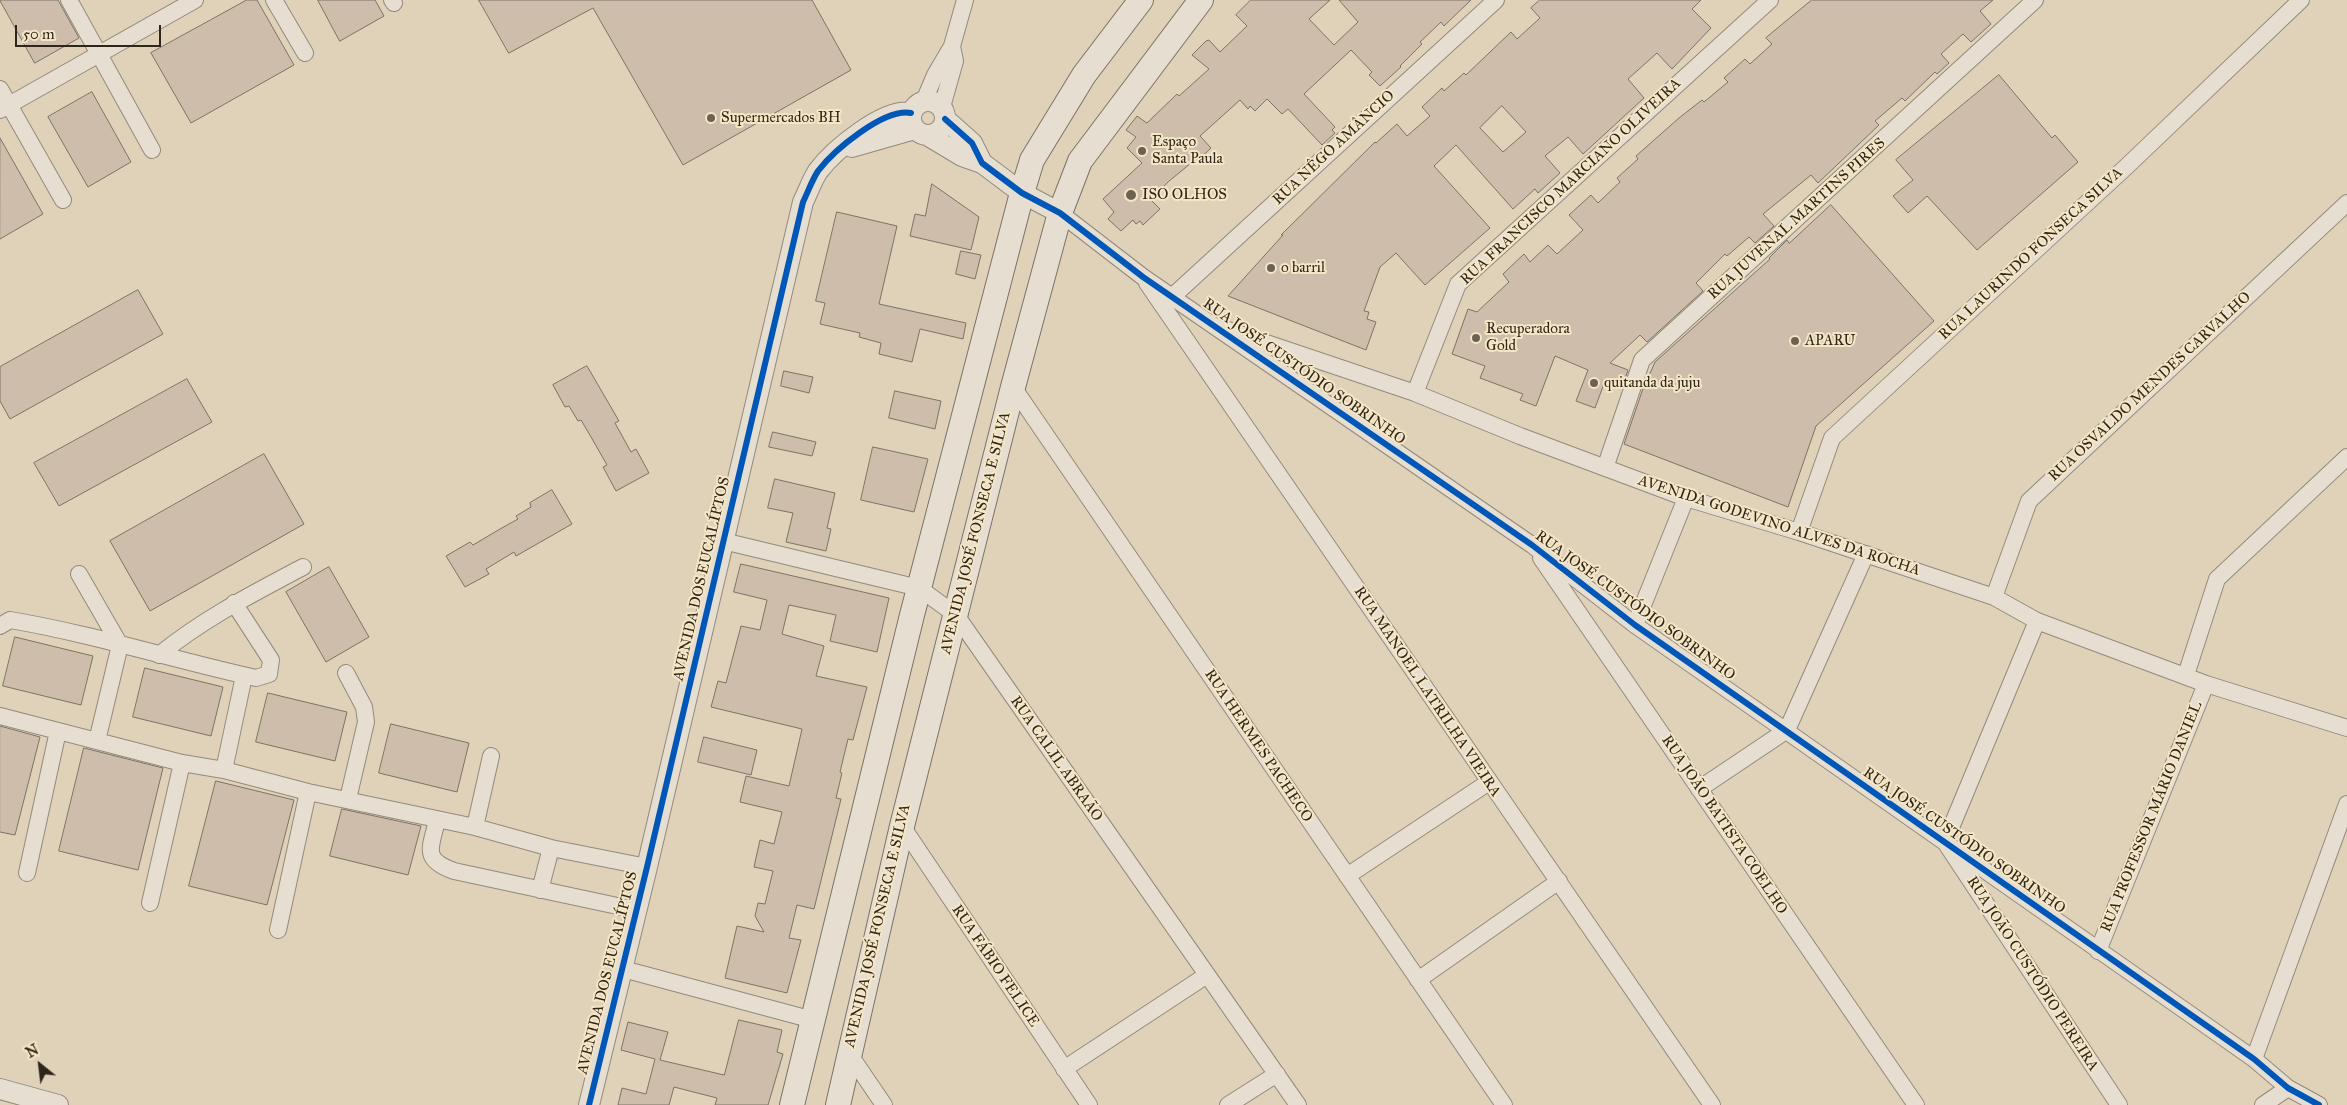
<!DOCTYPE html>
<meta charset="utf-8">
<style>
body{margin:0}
#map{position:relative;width:2347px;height:1105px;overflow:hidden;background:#e0d2b8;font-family:"IM FELL Great Primer",serif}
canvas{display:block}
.north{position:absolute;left:15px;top:1040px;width:50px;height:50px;-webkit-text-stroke:4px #f5e6c6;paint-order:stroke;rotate:331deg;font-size:14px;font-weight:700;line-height:20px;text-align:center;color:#2f261b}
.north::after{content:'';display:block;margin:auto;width:18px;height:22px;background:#2f261b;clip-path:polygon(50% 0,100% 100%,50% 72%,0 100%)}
.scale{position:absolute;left:15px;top:25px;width:146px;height:22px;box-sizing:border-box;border:2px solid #2f261b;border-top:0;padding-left:6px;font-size:15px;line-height:18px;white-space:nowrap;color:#2f261b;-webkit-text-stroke:4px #f5e6c6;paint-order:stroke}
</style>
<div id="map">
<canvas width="2347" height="1105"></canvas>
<div class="north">N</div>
<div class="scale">50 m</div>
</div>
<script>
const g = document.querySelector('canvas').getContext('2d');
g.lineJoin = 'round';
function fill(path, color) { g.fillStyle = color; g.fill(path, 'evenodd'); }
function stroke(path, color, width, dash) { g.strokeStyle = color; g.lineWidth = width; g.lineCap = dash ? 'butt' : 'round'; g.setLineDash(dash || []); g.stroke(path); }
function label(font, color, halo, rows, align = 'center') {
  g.font = font + ' "IM FELL Great Primer",serif'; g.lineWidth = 4; g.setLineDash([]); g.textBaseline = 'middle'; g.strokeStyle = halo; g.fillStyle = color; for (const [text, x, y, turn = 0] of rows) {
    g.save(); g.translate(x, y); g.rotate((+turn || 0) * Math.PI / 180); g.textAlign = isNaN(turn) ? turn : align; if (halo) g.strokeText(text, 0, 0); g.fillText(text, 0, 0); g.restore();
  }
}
const building = new Path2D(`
 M0 0H58L79 38 35 63Z
 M247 0H257L294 65 191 123 151 53Z
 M318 0H375L384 16 340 41Z
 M479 0H812L851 70 683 165 593 8 509 53Z
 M1251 0H1330L1309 19 1334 45 1358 22 1339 0H1471L1444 26 1441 22 1420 42 1422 44 1400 66 1401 67 1380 86 1369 75 1372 72 1351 50 1304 94 1335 127 1332 130 1335 133 1322 145 1288 109 1282 114 1267 99 1255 111 1250 106 1248 109 1240 100 1200 136 1211 148 1193 165 1191 163 1168 182 1151 200 1160 209 1143 225 1140 221 1136 224 1133 220 1121 231 1108 219 1114 212 1103 199 1142 163 1127 148 1136 137 1126 130 1137 116 1147 123 1177 94 1179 96 1209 69 1192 55 1206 41 1209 40 1220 52 1247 26 1236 15Z
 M1540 0H1701L1692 9 1711 28 1672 69 1657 53 1628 79 1644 98 1583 154 1568 137 1545 156 1560 173 1538 193 1535 189 1513 209 1456 145 1434 166 1490 228 1425 285 1396 253 1380 267 1364 311 1369 312 1367 319 1376 322 1366 350 1228 296 1283 235H1281L1375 142 1376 143 1397 124 1407 136 1430 116 1422 107 1442 88 1444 91 1464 73 1466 75 1511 32 1517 39 1540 18 1531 8ZM1502 106 1526 132 1503 152 1480 128Z
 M1812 0H1993L1980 11 1991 24 1971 42 1963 34 1941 54 1949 63 1937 74 1935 72 1905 101 1902 98 1875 121 1879 125 1818 183 1811 175 1763 214 1774 226 1755 243 1749 237 1727 256 1725 254 1696 283 1703 291 1647 342 1640 335 1610 363 1628 370 1622 388 1605 381 1595 408 1576 401 1588 370 1555 356 1536 406 1520 400 1523 394 1480 378 1485 366 1452 354 1468 309 1477 312 1509 282 1503 274 1524 254 1530 262 1548 245 1557 254 1583 230 1569 215 1591 195 1598 203 1620 182 1617 178 1638 159 1636 156 1679 118 1702 100 1704 102 1728 82 1724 78 1745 59 1750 64 1772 44 1766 38Z
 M1999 75 2052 138 2055 135 2078 162 1977 250 1927 196 1908 213 1893 196 1913 180 1896 160Z
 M92 92 131 162 88 187 48 117Z
 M0 138 43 214 0 239Z
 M932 184 979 217 971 250 910 236 915 214 925 216Z
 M1831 205 1934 321 1816 426 1788 507 1624 444 1647 377 1648 378 1655 362 1770 259 1769 258 1787 240 1789 243Z
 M837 212 897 226 879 304 966 323 963 339 920 329 912 362 879 354 881 343 859 337 860 333 820 324 825 303 816 301Z
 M961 251 981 255 975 279 956 274Z
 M138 290 163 334 10 419 0 401V367Z
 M587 366 619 421 615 423 631 452 636 449 649 473 616 491 603 467 607 465 591 437 581 420 578 421 569 406 565 407 553 385Z
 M784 371 813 377 809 393 781 386Z
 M187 379 212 422 59 506 34 463Z
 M895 391 941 401 935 429 889 418Z
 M773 432 816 442 812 456 769 447Z
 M873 447 928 459 914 512 861 500Z
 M264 454 304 524 150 611 110 541Z
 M775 479 835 493 827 528 831 529 826 551 786 542 793 513 768 508Z
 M552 490 572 524 516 556 514 552 486 569 489 574 465 587 446 556 470 542 473 545 500 529 518 519 516 516 531 507 530 503Z
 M741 564 889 598 877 652 830 641 836 615 789 605 782 634 824 646 816 676 867 687 853 740 848 739 840 772 842 773 836 798 841 799 814 909 797 905 789 938 801 940 787 993 725 978 737 926 764 932 755 916 758 903 765 904 773 871 754 867 760 840 774 844 782 812 740 802 746 776 789 786 802 729 711 707 718 681 726 683 741 626 760 630 767 600 734 592Z
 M329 567 369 637 326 662 286 592Z
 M15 637 93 656 81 705 3 686Z
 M145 668 223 687 211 736 133 717Z
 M268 693 347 712 335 761 256 742Z
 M391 724 469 743 457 792 379 773Z
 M0 726 40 737 15 835 0 832Z
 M704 737 757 750 751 775 698 762Z
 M84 748 163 768 138 870 59 851Z
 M216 781 294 800 267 905 189 886Z
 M342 809 421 826 408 875 330 856Z
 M739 1020 782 1030 777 1052 783 1054 768 1105H715L717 1098 674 1087 669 1105H618L622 1088 646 1094 655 1059 621 1050 628 1022 668 1032 660 1060 724 1075Z`);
const minor = new Path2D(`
 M69 0 152 150
 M274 0 305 53
 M392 0 394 3
 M0 89 63 200
 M924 101 935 75 952 46 965 0
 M942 107 955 61 952 46
 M0 110 195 0
 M1060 213 1143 277 1532 545 1635 625 2254 1059 2288 1088 2319 1105
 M1147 283 1712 1105
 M1173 296 1496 0
 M1228 330 1415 393 1520 436 1686 498 1799 532 1994 597 2037 621 2206 684 2347 728
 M1013 387 1504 1105
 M1415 393 1458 284 1770 0
 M1605 468 1642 360 2035 0
 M1799 532 1832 438 2126 167 2301 0
 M723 541 919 588 956 615 1298 1105
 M1541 558 1916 1105
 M79 574 120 645 97 741
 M1994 597 2029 501 2347 203
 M2037 621 1945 842 2119 1105
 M1635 625 1686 498
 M0 626 10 620C93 634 174 660 256 678L269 674 271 660 234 603
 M159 655C203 619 252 594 303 567
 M346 673 364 707 366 722 348 799
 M2186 675 2217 579 2347 457
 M0 716 182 763 224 770 308 792 475 827 551 848 647 867
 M224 770 244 676
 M1699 789 1787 730 1866 554
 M437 820C431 848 421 859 454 871L636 910
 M902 826 1089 1105
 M475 827 491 756
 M27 873 58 731
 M1347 876 1489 782
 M540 890 551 848
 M150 903 182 763
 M278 930 308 792
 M2098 951 2206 684
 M623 969 813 1020
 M1418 980 1559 881
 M848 1052 884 1105
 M2254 1059 2347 804
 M1064 1069 1207 975
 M1228 1105 1277 1074
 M2263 1105 2288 1088`);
const tertiary = new Path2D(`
 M911 118a17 17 0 1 1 34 0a17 17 0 1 1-34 0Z
 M945 119 972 143 982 163 1022 193 1060 213
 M927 135 962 156 982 163
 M852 147 915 129
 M0 1089 58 1105
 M589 1105 647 867 803 202C808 192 812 180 818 171 834 150 884 108 911 113`);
const secondary = new Path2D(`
 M792 1105 912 615 1022 193 1032 160 1084 75 1141 0
 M838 1105 902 826 1013 387 1060 213 1080 161 1201 0`);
const cycleway = new Path2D(`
 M945 119 972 143 982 163 1022 193 1060 213 1143 277 1532 545 1635 625 2254 1059 2288 1088 2319 1105
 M589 1105 647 867 803 202C808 192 812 180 818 171 834 150 884 108 911 113`);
const markers = [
 [711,118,5,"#6d6252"],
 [1142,151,5,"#6d6252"],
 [1131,195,6,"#6d6252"],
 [1271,268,5,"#6d6252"],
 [1476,338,5,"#6d6252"],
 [1795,341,5,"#6d6252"],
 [1594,383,5,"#6d6252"]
];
const poiNames = [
 ["Supermercados BH",721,118],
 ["Espaço",1152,142],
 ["Santa Paula",1152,159],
 ["ISO OLHOS",1142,195],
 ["o barril",1281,268],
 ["Recuperadora",1486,329],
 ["Gold",1486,346],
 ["APARU",1805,341],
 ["quitanda da juju",1604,383]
];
const streetNames = [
 ["RUA NÊGO AMÂNCIO",1334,148,-43],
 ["RUA FRANCISCO MARCIANO OLIVEIRA",1571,182,-43],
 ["RUA JUVENAL MARTINS PIRES",1797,219,-42],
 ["RUA LAURINDO FONSECA SILVA",2031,254,-43],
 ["RUA JOSÉ CUSTÓDIO SOBRINHO",1304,372,35],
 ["RUA OSVALDO MENDES CARVALHO",2150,387,-43],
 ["AVENIDA GODEVINO ALVES DA ROCHA",1779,526,18],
 ["AVENIDA JOSÉ FONSECA E SILVA",976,533,-76],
 ["AVENIDA DOS EUCALÍPTOS",702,579,-77],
 ["RUA JOSÉ CUSTÓDIO SOBRINHO",1635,606,36],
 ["RUA MANOEL LATRILHA VIEIRA",1427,692,56],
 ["RUA HERMES PACHECO",1258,746,56],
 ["RUA CALIL ABRAÃO",1056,759,55],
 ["RUA PROFESSOR MÁRIO DANIEL",2152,817,-68],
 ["RUA JOÃO BATISTA COELHO",1724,825,56],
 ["RUA JOSÉ CUSTÓDIO SOBRINHO",1964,841,35],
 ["AVENIDA JOSÉ FONSECA E SILVA",878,926,-77],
 ["RUA FÁBIO FELICE",995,966,56],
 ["AVENIDA DOS EUCALÍPTOS",608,973,-76],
 ["RUA JOÃO CUSTÓDIO PEREIRA",2032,974,57]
];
fill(building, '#cebdaa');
stroke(building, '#7b7366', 1);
stroke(minor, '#938a7b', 18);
stroke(tertiary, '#938a7b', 22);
stroke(secondary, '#7b7366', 26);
stroke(minor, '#e5ded1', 16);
stroke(tertiary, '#e5ded1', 20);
stroke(secondary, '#e5ded1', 24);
stroke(cycleway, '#0057b8', 6);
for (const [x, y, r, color] of markers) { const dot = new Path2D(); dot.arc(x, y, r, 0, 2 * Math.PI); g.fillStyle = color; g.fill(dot); stroke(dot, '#f5e6c6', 2); }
label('15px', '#2f261b', '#f5e6c6', poiNames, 'left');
label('15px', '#2f261b', '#f5e6c6', streetNames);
</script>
